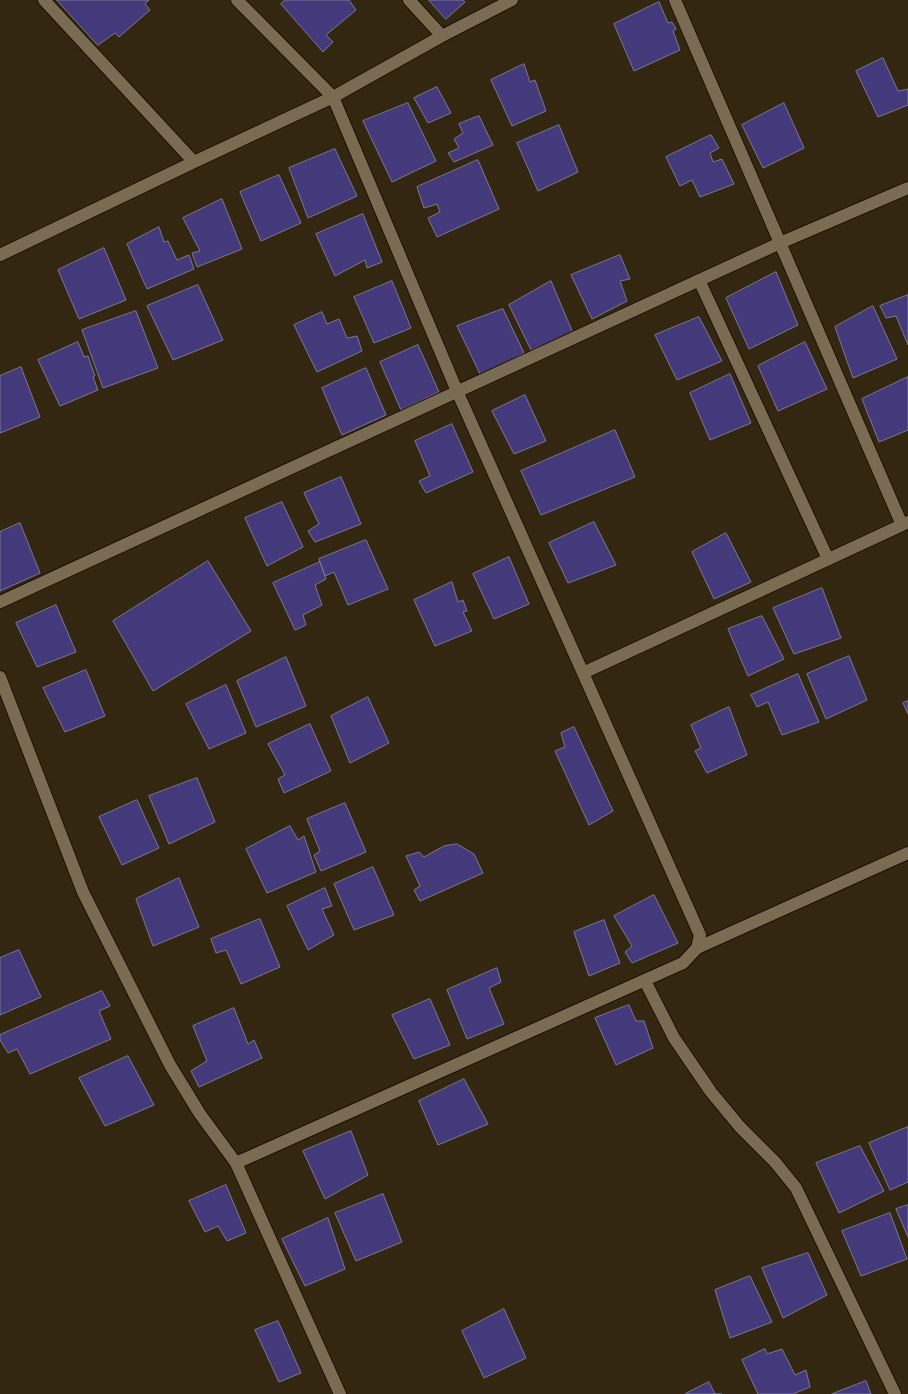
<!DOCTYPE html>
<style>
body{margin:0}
canvas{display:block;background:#342711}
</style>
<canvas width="908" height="1394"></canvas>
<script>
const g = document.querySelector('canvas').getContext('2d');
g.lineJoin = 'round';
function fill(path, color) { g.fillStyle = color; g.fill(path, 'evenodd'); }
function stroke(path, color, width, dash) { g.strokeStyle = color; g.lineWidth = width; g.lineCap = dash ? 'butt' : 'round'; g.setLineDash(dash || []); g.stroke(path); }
const building = new Path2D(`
 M57 0H149L145 4 150 10 119 37 115 33 98 45Z
 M285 0H349L356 10 326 35 333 42 323 52 281 4Z
 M429 0H463L465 2 446 19Z
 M659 2 668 23 672 22 676 29 673 31 680 50 634 71 614 24Z
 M883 58 898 91 908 89V105L878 117 856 71Z
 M524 64 530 82 535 80 546 111 512 126 491 80Z
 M437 87 451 113 428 123 414 98Z
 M408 103 436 161 392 182 363 121Z
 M784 103 804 148 763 168 742 125Z
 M479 116 493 145 454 162 448 153 459 148 454 139 463 133 459 124Z
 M559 125 578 172 538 191 517 143Z
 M711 135 719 148 710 153 713 162 722 159 734 184 700 197 692 180 680 186 666 157Z
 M335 149 357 196 308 218 289 168Z
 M478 160 499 209 437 237 428 218 440 212 437 204 424 208 417 187Z
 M279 175 301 223 261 241 240 192Z
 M222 199 242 249 197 267 192 253 200 251 183 218Z
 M363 214 382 262 367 268 365 260 335 276 316 234Z
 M159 227 164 242 168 241 177 260 189 255 194 269 147 289 127 244Z
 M104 248 126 300 79 319 58 270Z
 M620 255 630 279 620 281 627 301 592 319 571 275Z
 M776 272 798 325 749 349 726 298Z
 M392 281 411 328 374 343 354 297Z
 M551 281 573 333 531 350 509 305Z
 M198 285 223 340 173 360 147 306Z
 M908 295V345L896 316 886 318 880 306Z
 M873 306 897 359 853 378 835 327Z
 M503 309 524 353 481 376 457 326Z
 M136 311 158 368 103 388 82 330Z
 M322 312 327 324 339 319 347 338 357 336 362 351 317 372 294 325Z
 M699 317 722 361 677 380 655 335Z
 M78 342 84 357 88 356 95 376 93 377 98 390 60 406 38 360Z
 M805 342 827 389 778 411 758 366Z
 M418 345 439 392 401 410 380 362Z
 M21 367 40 417 0 433V376Z
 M366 368 386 415 342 435 322 388Z
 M730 374 751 423 710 440 690 393Z
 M908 377V430L879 442 862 399Z
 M525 395 546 441 514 454 492 411Z
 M452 424 473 472 426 493 419 481 430 476 415 441Z
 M615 430 635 477 541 515 521 471Z
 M341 477 361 524 315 542 308 531 319 524 304 493Z
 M282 502 303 547 267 566 245 518Z
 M594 522 616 565 568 583 549 543Z
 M20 523 40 573 0 591V532Z
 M726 533 751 582 714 599 692 552Z
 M366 540 388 589 348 605 334 572 325 576 319 559Z
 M509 557 529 604 494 619 473 574Z
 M208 561 251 631 153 691 113 621Z
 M320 562 326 579 315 585 322 605 303 615 306 625 295 630 273 583Z
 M452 582 458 602 463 600 467 611 463 612 472 631 435 646 414 600Z
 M822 588 841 638 794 654 773 608Z
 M56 605 76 652 37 667 16 623Z
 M762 616 784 659 748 676 728 629Z
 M849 656 867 700 826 719 807 674Z
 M286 657 306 706 256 727 237 681Z
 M86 670 105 716 65 732 43 688Z
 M798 674 819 722 782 735 768 702 757 707 751 695Z
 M226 685 246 733 209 749 186 704Z
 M368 697 389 743 350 763 331 716Z
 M908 701V714L903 703Z
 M729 707 747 755 707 773 695 751 701 748 691 725Z
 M310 724 331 771 284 793 278 779 285 775 268 744Z
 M574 727 613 811 589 825 555 751 565 747 561 733Z
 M197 778 215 822 169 844 149 796Z
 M137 800 159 848 122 865 99 817Z
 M345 803 366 852 321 871 314 855 320 851 307 819Z
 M290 826 298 840 304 836 316 872 267 893 246 849Z
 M457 844 474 854 483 873 420 901 414 890 420 886 406 856 419 852 424 857 444 846Z
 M373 867 394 915 354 930 334 884Z
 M179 878 199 927 153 946 136 899Z
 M325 888 332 906 322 909 334 935 308 950 287 906Z
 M654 895 678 943 632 963 625 952 632 946 614 916Z
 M260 919 280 967 241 984 226 950 216 953 211 939Z
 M604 920 620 963 589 976 574 932Z
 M19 950 41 997 0 1015V958Z
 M497 968 501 982 489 988 504 1024 467 1039 447 990Z
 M102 991 110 1006 99 1011 111 1039 30 1074 17 1049 8 1053 0 1040V1035Z
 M430 999 450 1045 414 1059 392 1015Z
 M629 1005 636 1021H644L653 1048 616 1065 595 1018Z
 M234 1008 248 1044 254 1040 262 1058 199 1087 191 1071 207 1061 193 1026Z
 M128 1056 154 1105 105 1126 79 1078Z
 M464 1079 488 1124 438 1145 419 1101Z
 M908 1127V1182L890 1190 869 1143Z
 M351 1131 368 1175 325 1199 303 1151Z
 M860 1146 884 1191 839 1213 816 1163Z
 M226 1185 246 1233 227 1241 218 1226 205 1232 189 1201Z
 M383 1194 402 1242 356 1261 335 1213Z
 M908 1205V1237L896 1209Z
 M890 1213 907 1259 861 1276 842 1231Z
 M328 1218 345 1269 305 1286 282 1239Z
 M808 1253 827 1295 783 1318 762 1268Z
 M750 1276 772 1322 730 1338 715 1290Z
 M504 1309 526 1358 484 1378 462 1331Z
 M278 1321 301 1373 279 1382 255 1330Z
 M765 1349 767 1354 782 1349 795 1375 806 1370 810 1387 793 1394H758L742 1360Z
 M866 1381 871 1394H832Z
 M709 1382 715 1394H722H685Z`);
const street = new Path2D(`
 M44 0 194 162
 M409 0 442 36
 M675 0 902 525 908 522
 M0 255 194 162 333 97 442 36 512 0
 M699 280 828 559
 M0 602 780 243 908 188
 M583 673 902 525
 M0 677 83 892 170 1065 200 1114 236 1163 340 1394
 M697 948 908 853
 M645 981 674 1038 711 1092 740 1127 775 1162 796 1188 895 1394
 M236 1163 683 963 697 948 700 935 457 391 333 97 237 0`);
fill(building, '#443a7b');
stroke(building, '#797892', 1);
stroke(street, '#1b1000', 14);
stroke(street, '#7a6b53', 12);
</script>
